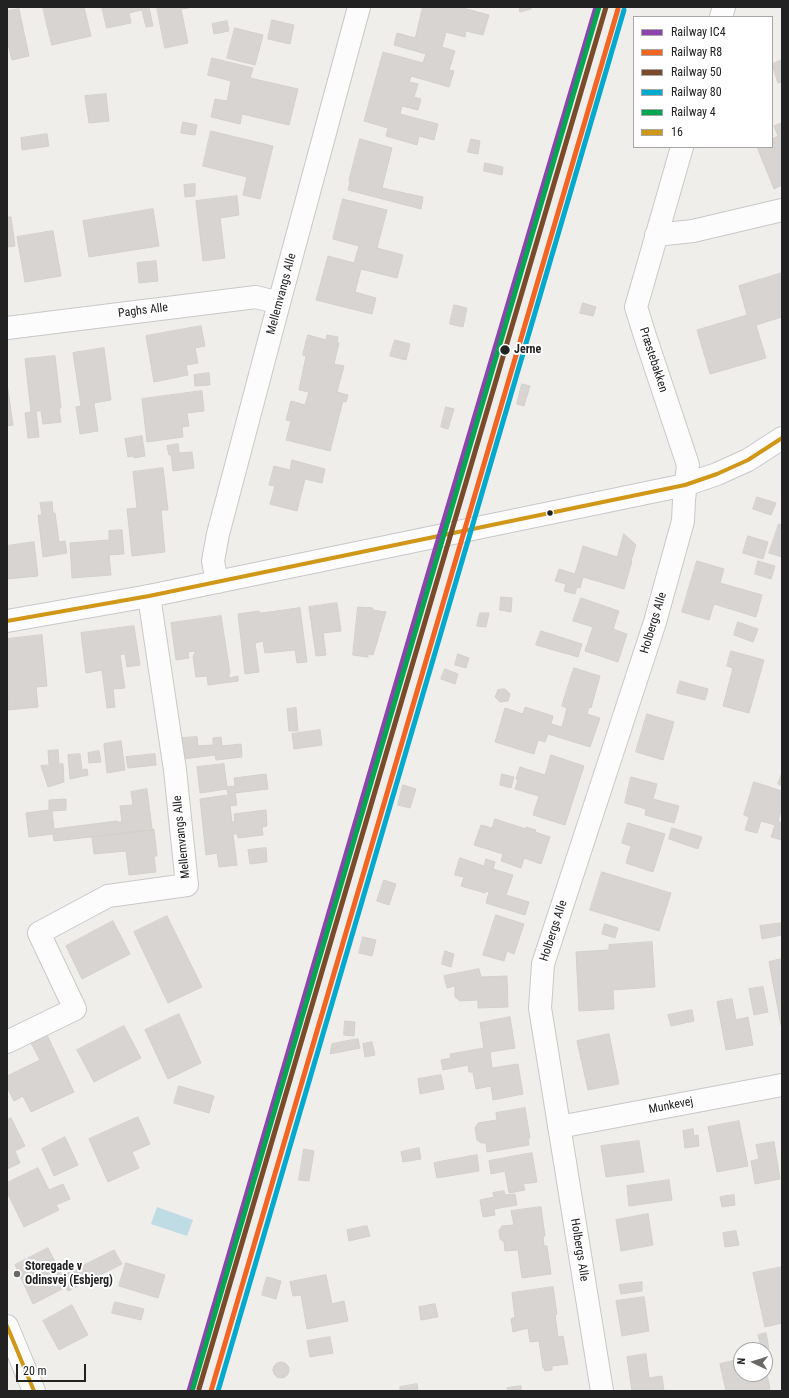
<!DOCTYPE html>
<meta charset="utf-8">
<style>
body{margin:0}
#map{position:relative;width:789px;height:1398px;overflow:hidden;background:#f0eeeb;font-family:"Roboto Condensed",sans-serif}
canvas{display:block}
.frame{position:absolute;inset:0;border:8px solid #222;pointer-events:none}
.legend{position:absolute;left:633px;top:16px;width:140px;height:132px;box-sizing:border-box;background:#fff;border:1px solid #a7a7a7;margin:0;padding:5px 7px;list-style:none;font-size:12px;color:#222}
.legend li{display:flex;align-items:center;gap:8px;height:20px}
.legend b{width:20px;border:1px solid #a7a7a7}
.north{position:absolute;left:733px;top:1342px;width:40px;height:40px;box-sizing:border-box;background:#fff;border:1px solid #a7a7a7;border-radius:50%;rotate:274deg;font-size:11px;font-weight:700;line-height:16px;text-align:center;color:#222}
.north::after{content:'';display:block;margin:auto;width:14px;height:18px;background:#6a6968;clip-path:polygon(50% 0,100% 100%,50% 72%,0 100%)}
.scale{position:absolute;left:16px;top:1364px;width:70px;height:18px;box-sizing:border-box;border:2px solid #222;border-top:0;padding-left:5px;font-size:12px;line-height:14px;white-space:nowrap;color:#222;-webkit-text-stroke:3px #fff;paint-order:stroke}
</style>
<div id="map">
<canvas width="789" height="1398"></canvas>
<div class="frame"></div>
<ul class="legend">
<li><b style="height:5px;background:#8e44ad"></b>Railway IC4</li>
<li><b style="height:5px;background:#f26522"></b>Railway R8</li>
<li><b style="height:5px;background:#7a4b2a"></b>Railway 50</li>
<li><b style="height:5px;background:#00a9ce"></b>Railway 80</li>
<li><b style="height:5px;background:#00a651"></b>Railway 4</li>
<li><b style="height:5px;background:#d09718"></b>16</li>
</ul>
<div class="north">N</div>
<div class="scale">20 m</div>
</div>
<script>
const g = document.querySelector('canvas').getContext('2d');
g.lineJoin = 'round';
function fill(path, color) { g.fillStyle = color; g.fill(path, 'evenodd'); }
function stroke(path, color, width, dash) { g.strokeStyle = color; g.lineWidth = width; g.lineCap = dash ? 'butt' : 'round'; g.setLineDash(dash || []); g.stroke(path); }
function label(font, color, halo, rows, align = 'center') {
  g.font = font + ' "Roboto Condensed",sans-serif'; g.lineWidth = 4; g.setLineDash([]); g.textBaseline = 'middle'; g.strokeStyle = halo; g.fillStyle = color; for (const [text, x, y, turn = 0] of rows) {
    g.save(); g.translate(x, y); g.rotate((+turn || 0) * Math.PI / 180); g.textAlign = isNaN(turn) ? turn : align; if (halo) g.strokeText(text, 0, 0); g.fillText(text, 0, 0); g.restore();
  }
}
const water = new Path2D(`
 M157 1207 193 1220 187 1236 151 1224Z`);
const building = new Path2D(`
 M43 7H84L91 36 52 45Z
 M102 7H149L153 26 146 27 142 10 129 13 131 23 107 28Z
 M157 7H194L181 9 188 43 165 48Z
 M423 7H459L489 15 483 35 466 31 465 37 446 32 442 47 455 51 449 70 454 71 449 87 411 76 409 82 418 84 414 97 421 99 418 110 402 106 400 114 438 124 434 140 419 136 417 145 386 136 388 128 364 121 383 52 423 63 426 54 394 45 397 33 415 38Z
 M520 7H531V9L520 12Z
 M19 9 29 56 12 60 7 40V11Z
 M272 20 294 25 290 44 268 39Z
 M227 21 229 31 214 34 212 24Z
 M235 28 263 35 255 65 227 58Z
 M212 58 253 68 250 78 298 89 289 125 242 114 240 124 211 117 215 99 227 101 231 81 208 75Z
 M782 60V82L778 83 772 64Z
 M106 94 109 121 89 123 85 96Z
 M183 122 197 125 195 135 181 133Z
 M782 123V185L774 189 757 147H772V139L778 136 774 126Z
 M211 131 273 146 260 199 243 195 247 177 203 166Z
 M47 134 49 146 22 150 21 138Z
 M360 139 392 148 382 188 423 197 421 209 348 190 350 182 349 181Z
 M471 139 480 141 478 154 468 152Z
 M485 163 503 167 502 175 484 171Z
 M195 184V196L185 197 184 185Z
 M237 196 239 215 220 218 225 258 203 261 196 201Z
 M343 199 387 210 377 248 403 255 397 278 361 269 355 292 376 298 372 314 316 300 328 256 354 263 359 246 333 239Z
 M153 209 159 246 89 257 83 221Z
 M7 217H11L15 246 7 247Z
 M53 231 61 276 25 282 17 237Z
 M156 261 158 281 139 283 137 263Z
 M782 273V317L756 325 766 358 710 374 697 330 747 315 739 286Z
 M583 303 596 307 593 316 580 313Z
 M454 305 467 308 463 327 450 324Z
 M201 326 205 346 195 348 198 363 186 365 188 375 154 382 146 336Z
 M308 335 326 340 327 335 338 337 337 342 339 343 334 364 344 366 337 392 348 395 346 402 343 401 330 451 286 440 291 421 286 420 291 401 305 405 309 392 299 390 306 356 303 355Z
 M395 340 410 344 406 360 390 356Z
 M104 348 111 400 94 403 98 431 80 434 76 407 81 406 73 353Z
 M55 356 61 408H59L61 422 43 424 41 411H36L39 437 28 438 25 413 31 412 25 359Z
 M209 373 210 385 195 386 194 375Z
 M7 383 13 425 7 426Z
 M522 384 530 386 524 406 517 404Z
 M202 391 204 411 187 413 189 426 182 427 183 437 147 442 142 399Z
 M446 407 454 409 448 429 441 427Z
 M142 436 145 456 134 458 133 456 128 457 125 439Z
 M178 444 179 453 192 452 194 468 173 471 171 455H169L167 446Z
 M292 460 325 469 322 483 305 479 297 511 270 504 275 486 269 485 274 466 290 470Z
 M163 468 168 510H161L165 552 132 556 127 509 137 508 133 472Z
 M757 497 776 503 771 515 753 509Z
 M52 502 53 513H55L59 542 65 541 67 553 43 557 38 515H42L40 503Z
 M779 524 782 525V557L769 553Z
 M122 530 124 554 109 555 111 575 72 578 70 543 109 540V531Z
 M624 534 636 545 631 561H632L624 589 583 577 580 588 577 587 575 594 564 591 566 584 555 581 559 569 575 574 583 546 617 557Z
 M748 536 768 542 763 559 743 553Z
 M34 542 38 576 7 579V546Z
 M697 561 724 569 720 583 762 595 756 617 714 604 709 620 682 612Z
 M758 561 775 566 771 579 755 574Z
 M501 597 512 598 511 612 500 610Z
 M581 598 619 611 613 629 627 634 618 662 585 651 593 627 573 621Z
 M337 603 341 631 323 633 326 655 316 656 309 607Z
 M358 607 373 608V610L386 612 373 655 368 654V657L353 655Z
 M300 608 307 662 297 663 295 650 265 653 263 641 255 643 259 672 245 674 238 614 259 611 260 613Z
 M480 613H489L486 627 477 626Z
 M221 616 230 673H229V678L238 676V681L208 685 207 676 196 677 193 656 196 651 188 652 189 658 176 660 171 623Z
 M738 622 758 629 753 642 734 635Z
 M134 626 140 665 127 667 125 654 120 655 125 688 113 689 115 707 107 708 102 670 86 673 81 633Z
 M541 631 582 644 578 657 536 645Z
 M42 635 47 686 36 687 38 707 8 710 7 639Z
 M731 651 764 660 749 713 723 706 733 668 727 666Z
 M458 654 469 658 466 668 455 665Z
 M574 668 600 676 591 708 589 707 587 714 600 718 590 747 548 734 545 742 538 740 534 754 495 742 505 708 523 714 525 707 553 716 551 724 562 727 567 708 562 706Z
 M445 669 458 674 455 684 441 679Z
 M680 681 708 689 705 700 677 693Z
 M505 689 510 694 508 701 500 702 495 697 498 690Z
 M296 708 298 731H289L287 709Z
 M647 714 674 722 663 760 636 752Z
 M320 730 322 745 294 749 292 734Z
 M197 737 198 746 213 745V738L221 737 222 746 241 744 242 757 216 760 215 755 183 759 181 738Z
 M121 741 125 770 107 773 104 744Z
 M58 750 59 764H49L48 751Z
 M99 751 101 762 89 763 88 753Z
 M80 754 82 770 87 769 88 775 70 779 68 755Z
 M155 754 156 765 128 768 126 757Z
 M551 755 584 766 565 825 533 815 539 796 515 789 518 780 516 779 520 767 545 775Z
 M63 764 64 782 48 787 41 766Z
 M224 764 227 787 235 786 234 778 266 774 268 789 235 793 237 805 230 806 232 822H235L234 814 266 810 267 826 262 827 263 835 238 838 237 834H233L237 865 219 867 217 853 206 855 200 799 228 795 227 789 200 793 197 767Z
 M782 773V786L778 784Z
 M502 774 514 777 511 788 500 785Z
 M631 777 657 784 653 799 679 806 674 823 645 815 646 809 625 803Z
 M754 782 782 791V807L778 821 782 823V840L771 837 775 825 761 821 757 833 745 830 749 817 744 815Z
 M403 785 416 789 410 808 398 805Z
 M147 789 152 829H154V830L54 841 53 834 29 837 26 813 49 810V800L66 799V810L52 811 54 829 117 821 118 822H122L120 806 133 805 131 792Z
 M495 819 526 829V827L536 830 535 832 550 837 541 864 524 858 521 868 501 861 503 854 474 845 481 825 492 828Z
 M628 823 665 834 653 872 626 863 631 846 622 843Z
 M672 828 702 837 698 849 669 839Z
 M154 830 157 856H154L156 872 129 875 126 851 94 854 92 837Z
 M266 848 267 862 250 864 248 850Z
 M460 858 484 866 486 859 495 862 493 869 513 875 506 895 529 902 525 915 486 903 489 892 486 891 485 893 461 886 464 877 455 875Z
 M602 872 671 893 659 931 590 910Z
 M384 880 396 884 389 905 377 901Z
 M496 915 524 924 514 954 507 951 504 961 483 955Z
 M167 916 202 987 168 1003 134 932Z
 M113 921 130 954 82 979 66 946Z
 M782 923V935L762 939 760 926Z
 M605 924 618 928 615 938 602 934Z
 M363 937 376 940 372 956 359 953Z
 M652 942 655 987 613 990 614 1009 579 1011 576 952 609 950V945Z
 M445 951 454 954 451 967 442 964Z
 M782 959V1025H781L769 962Z
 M479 969 481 977 507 976 508 1007 478 1008V1000L460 1001 455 997V986L447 988 444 976Z
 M763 987 768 1012 754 1015 749 989Z
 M732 999 736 1020 748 1017 753 1045 726 1050 717 1002Z
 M692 1010 694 1021 671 1026 668 1015Z
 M179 1014 201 1063 168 1079 145 1030Z
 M510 1017 515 1048 490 1052 492 1068 518 1064 523 1094 493 1100 491 1086 476 1089 473 1072H469L468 1065 443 1070 441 1060 451 1058 450 1054 484 1048 480 1023Z
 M345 1021 355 1022 354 1036 344 1035Z
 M124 1026 141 1058 94 1082 77 1050Z
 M609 1034 619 1084 588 1090 577 1041Z
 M47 1035 74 1092 31 1112 23 1096 14 1101 7 1087V1076L40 1060 31 1043Z
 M358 1039 360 1048 330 1054 332 1044Z
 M372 1042 375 1055 365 1057 363 1044Z
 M441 1075 444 1089 420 1094 418 1079Z
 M179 1086 214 1096 209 1113 174 1103Z
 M525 1108 530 1138H528L529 1145 487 1152 486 1143H481L477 1140 475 1128 478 1123 497 1120 496 1113Z
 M138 1117 150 1144 132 1152 139 1168 108 1182 89 1139Z
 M11 1118 25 1146 15 1151 20 1163 7 1169V1120Z
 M739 1121 748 1166 717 1172 708 1127Z
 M693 1129 694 1136 698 1135 699 1146 685 1148 683 1131Z
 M65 1137 78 1165 54 1176 42 1149Z
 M639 1141 644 1172 606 1177 601 1146Z
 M774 1142 780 1179 755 1184 751 1161 759 1159 756 1145Z
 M419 1148 421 1159 403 1162 401 1152Z
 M304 1149 314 1151 309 1181 299 1180Z
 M532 1153 537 1182 523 1184 525 1190 509 1193 505 1171 491 1174 489 1161Z
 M477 1155 479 1171 437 1178 434 1163Z
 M38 1168 49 1190 63 1184 70 1199 56 1205 59 1210 24 1227 7 1192V1183Z
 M669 1180 672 1200 629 1206 627 1186Z
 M504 1191 505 1195 515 1194 517 1205 494 1209 495 1215 483 1217 480 1200 494 1197 493 1193Z
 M734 1195 735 1205 722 1207 720 1197Z
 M541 1207 545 1236H543L544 1246H547L551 1274 522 1278 518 1250 505 1251 504 1242 500 1239 499 1231 502 1226 514 1225 511 1211Z
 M648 1214 653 1245 621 1251 616 1220Z
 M367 1226 370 1236 349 1241 347 1230Z
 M736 1231 739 1245 725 1247 723 1233Z
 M48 1248 62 1276 114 1250 122 1264 68 1291 66 1287 33 1304 15 1265Z
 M126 1263 165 1275 158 1298 119 1286Z
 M782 1267V1323L765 1327 753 1273Z
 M326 1275 332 1304 344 1301 348 1321 307 1329 301 1295 293 1296 290 1282Z
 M267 1277 281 1281 276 1299 262 1295Z
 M642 1282V1291L621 1294 619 1285Z
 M553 1287 557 1314 555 1315 558 1337 563 1336 568 1364 552 1366V1370L545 1371 544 1368H543L539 1341 530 1342 528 1328 513 1332 511 1319 515 1317 512 1293Z
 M644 1297 649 1331 622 1336 616 1301Z
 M115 1302 144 1309 141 1320 112 1313Z
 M435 1304 438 1317 421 1320 419 1307Z
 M72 1305 88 1335 59 1350 43 1321Z
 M766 1333 769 1349 762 1350 758 1335Z
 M330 1337 333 1353 310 1357 307 1341Z
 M646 1354 649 1378 662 1376 664 1391H632L627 1357Z
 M741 1359V1374H765V1365L770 1389 760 1391H726L720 1364Z
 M273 1370a8 8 0 1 1 16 0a8 8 0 1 1-16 0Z
 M417 1384 418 1391H400V1387Z
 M521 1386V1391H508L507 1388Z`);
const minor = new Path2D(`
 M721 17 724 7
 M656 235 693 231 782 210
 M7 328 256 297 279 303
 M217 582 213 561 218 534 279 303 359 7
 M7 1042 75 1009 39 933 108 896 187 885 175 770 149 596
 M559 1127 782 1085
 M602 1391 540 1008 543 964 655 622 683 521 684 500 688 465 645 336 636 307 682 147`);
const tertiary = new Path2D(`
 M7 621 149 596 685 485 717 474 748 460 782 438
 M7 1326 34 1391`);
const bus1 = new Path2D(`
 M7 621 149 596 685 485 717 474 748 460 782 438
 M7 1326 34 1391`);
const rail1 = new Path2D(`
 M189 1391 428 574 596 7`);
const rail2 = new Path2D(`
 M211 1391 618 9`);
const rail3 = new Path2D(`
 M199 1389 606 7`);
const rail4 = new Path2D(`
 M218 1391 624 10`);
const rail5 = new Path2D(`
 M193 1388 599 7`);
const markers = [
 [505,350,5.5,"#222"],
 [550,513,3.5,"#222"],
 [17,1274,4,"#6a6968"]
];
const streetNames = [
 ["Mellemvangs Alle",282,294,-75],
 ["Paghs Alle",143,311,-7],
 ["Præstebakken",653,360,72],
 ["Holbergs Alle",654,623,-73],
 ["Mellemvangs Alle",182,837,-96],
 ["Holbergs Alle",554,931,-72],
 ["Munkevej",671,1106,-11],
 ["Holbergs Alle",579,1250,81]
];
const stopNames = [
 ["Jerne",514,350]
];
const poiNames = [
 ["Storegade v",25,1267],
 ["Odinsvej (Esbjerg)",25,1281]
];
fill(water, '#bfdbe3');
fill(building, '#d7d4d2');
stroke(building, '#d3d0cc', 1);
stroke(minor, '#c9c8c7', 24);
stroke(tertiary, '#c9c8c7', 24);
stroke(minor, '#fdfcfc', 22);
stroke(tertiary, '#fdfcfc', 22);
stroke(bus1, '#d09718', 4);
stroke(rail1, '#8e44ad', 5);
stroke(rail2, '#f26522', 5);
stroke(rail3, '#7a4b2a', 5);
stroke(rail4, '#00a9ce', 5);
stroke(rail5, '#00a651', 5);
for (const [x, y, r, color] of markers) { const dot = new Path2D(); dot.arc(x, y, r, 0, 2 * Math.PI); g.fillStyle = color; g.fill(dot); stroke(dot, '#fff', 1.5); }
label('12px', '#222', '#fff', streetNames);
label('bold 12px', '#222', '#fff', stopNames, 'left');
label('bold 12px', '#222', '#fff', poiNames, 'left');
</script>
